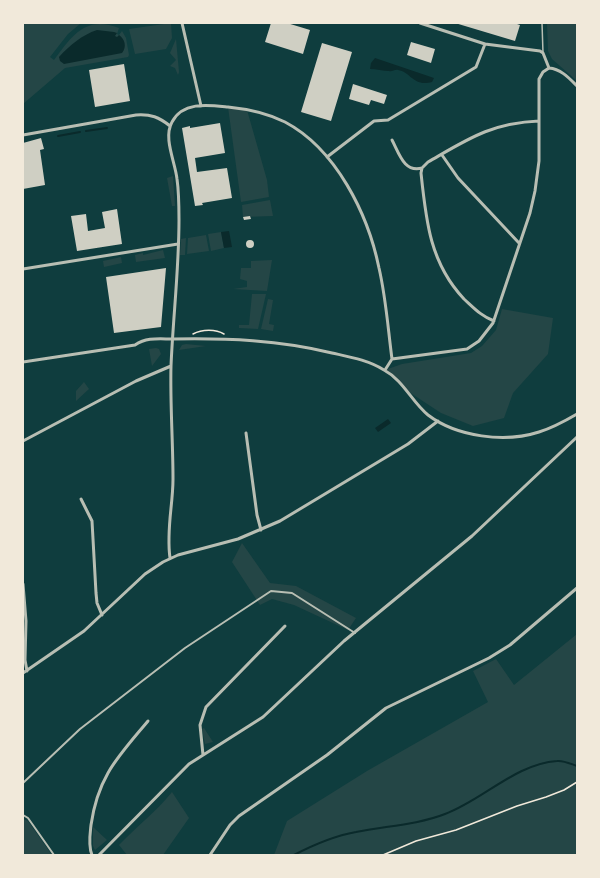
<!DOCTYPE html>
<style>
body{margin:0}
#map{position:relative;width:600px;height:878px;overflow:hidden;background:#0f3d3e;font-family:Merriweather,serif}
canvas{display:block}
.frame{position:absolute;inset:0;border:24px solid #f1e9da;pointer-events:none}
</style>
<div id="map">
<canvas width="600" height="878"></canvas>
<div class="frame"></div>
</div>
<script>
const g = document.querySelector('canvas').getContext('2d');
g.lineJoin = 'round';
function fill(path, color) { g.fillStyle = color; g.fill(path, 'evenodd'); }
function stroke(path, color, width, dash) { g.strokeStyle = color; g.lineWidth = width; g.lineCap = dash ? 'butt' : 'round'; g.setLineDash(dash || []); g.stroke(path); }
const green = new Path2D(`
 M23 23H81L68 34 50 57 54 60C72 36 85 15 119 28L117 34 119 35 122 31 126 38 129 55 128 57 65 68 23 104Z
 M171 23 172 38 166 49 135 54 129 29Z
 M547 23H577V81L552 59 548 51Z
 M176 39 179 72 178 75 175 68 170 66 176 60 170 53Z
 M228 107 247 110 267 180 269 197 241 202Z
 M173 176 175 206H172L167 178Z
 M270 200 273 216 243 217 242 205Z
 M221 232 224 248 211 251 208 234Z
 M206 235 209 251 187 254 188 238Z
 M186 238 185 255H180L181 239Z
 M163 250 165 258 136 262 135 255 143 253V255Z
 M121 257 122 263 104 267 103 261Z
 M272 260 267 291 233 289 247 287V281L240 279 241 268H251V261Z
 M252 294H266L258 329 239 328V325H249Z
 M268 299 273 300 269 324 274 325 273 331 261 329Z
 M502 309 553 318 548 354 513 393 504 418 473 426 441 413 406 390 385 370 402 364 471 353 482 346 496 330Z
 M186 344 206 346 179 350 182 345Z
 M156 348 159 349 161 354 152 366 149 349Z
 M84 382 89 389 76 401V391Z
 M242 543 270 583 296 586 356 618 348 630 294 605 272 599 260 605 232 562Z
 M577 634V855H274L287 821 367 771 488 702 473 671 496 659 514 685Z
 M204 728 213 742 205 744 202 729Z
 M172 792 189 818 163 855H127L119 845C136 827 156 812 172 792Z
 M23 819 28 821 52 855H23Z
 M93 827 107 840 95 850 93 846Z`);
const water = new Path2D(`
 M97 30 114 32 117 33 115 36 117 37 119 35C125 39 127 47 122 53L64 64 60 61 59 57C70 45 82 35 97 30Z
 M375 58 434 78 432 82C413 87 411 72 398 70 395 69 392 72 389 71 383 71 376 69 370 69L371 63Z
 M229 231 232 247 224 248 221 232Z
 M388 419 391 423 378 432 375 428Z`);
const stream = new Path2D(`
 M86 131 107 128
 M58 136 80 132
 M294 855C313 845 334 836 356 832 385 826 417 825 445 814 483 800 515 764 557 761 563 760 571 764 577 766`);
const building = new Path2D(`
 M271 23H287L310 30 303 54 265 42Z
 M455 23H514L520 25 515 41Z
 M411 42 435 49 431 63 407 55Z
 M322 43 352 52 331 121 301 112Z
 M124 64 130 101 95 107 89 70Z
 M353 84 387 95 384 104 371 100 369 105 349 99Z
 M220 123 225 153 195 158 197 172 227 168 232 198 202 203 203 205 195 206 182 128 190 126V128Z
 M41 138 44 149 40 150 45 185 23 189V143Z
 M117 209 122 244 77 251 71 216 86 214 88 231 105 228 102 212Z
 M250 216 251 219 244 220 243 217Z
 M246 244a4 4 0 1 1 8 0a4 4 0 1 1-8 0Z
 M166 268 161 327 114 333 106 277Z`);
const path = new Path2D(`
 M193 334C202 329 216 329 224 334
 M383 855 416 841 456 830 517 806 546 797 564 790 577 782`);
const service = new Path2D(`
 M542 23 543 53`);
const pedestrian = new Path2D(`
 M23 783 80 729 185 648 271 591 292 593 355 633
 M23 815 28 818 54 855`);
const minor = new Path2D(`
 M182 23 201 106
 M485 44 540 51 543 53 549 68
 M549 68C561 69 569 78 577 86
 M23 135 136 115C151 114 159 117 170 126
 M392 140C399 153 404 173 422 168
 M442 155 458 178 519 243
 M327 157 374 121 388 120 476 67 485 44 420 23
 M23 269 178 244
 M494 321C481 316 474 308 464 299 430 263 426 221 421 173L422 168 428 162C468 139 491 123 539 121
 M392 359 467 349 479 341 493 323 530 213 535 191 539 161V79L543 72 549 68
 M23 362 135 345C147 337 159 339 173 339 227 338 279 340 332 353 350 357 368 360 384 370 403 380 412 402 428 415 457 437 505 443 539 432 552 428 565 421 577 414
 M246 433 257 515 261 530
 M23 441 136 381 171 366
 M81 499 92 521 96 593 97 603 102 615
 M170 558C166 531 173 505 173 479 173 441 170 404 171 366 173 318 179 269 179 220 179 206 179 193 177 179 175 161 163 138 172 122 183 101 209 105 228 107 248 109 267 113 285 122 336 149 368 214 379 268 386 298 388 329 392 359L385 370
 M23 584 26 621 25 660 27 671
 M23 673 84 631 145 574 163 562 178 555 238 539 280 521 408 444 438 421
 M203 755 200 725 206 707 285 626
 M92 855C88 846 90 834 91 825 98 776 118 757 148 721
 M99 855 189 764 263 717 344 641 472 536 577 437
 M210 855 230 825 239 816 327 755 386 708 489 658 510 645 577 588`);
fill(green, '#244646');
fill(water, '#0a2a2b');
stroke(stream, '#0a2a2b', 2);
fill(building, '#cfcfc3');
stroke(path, '#f1e9da', 1.5);
stroke(service, '#b8beb3', 1.5);
stroke(pedestrian, '#b8beb3', 2);
stroke(minor, '#b8beb3', 3);
</script>
